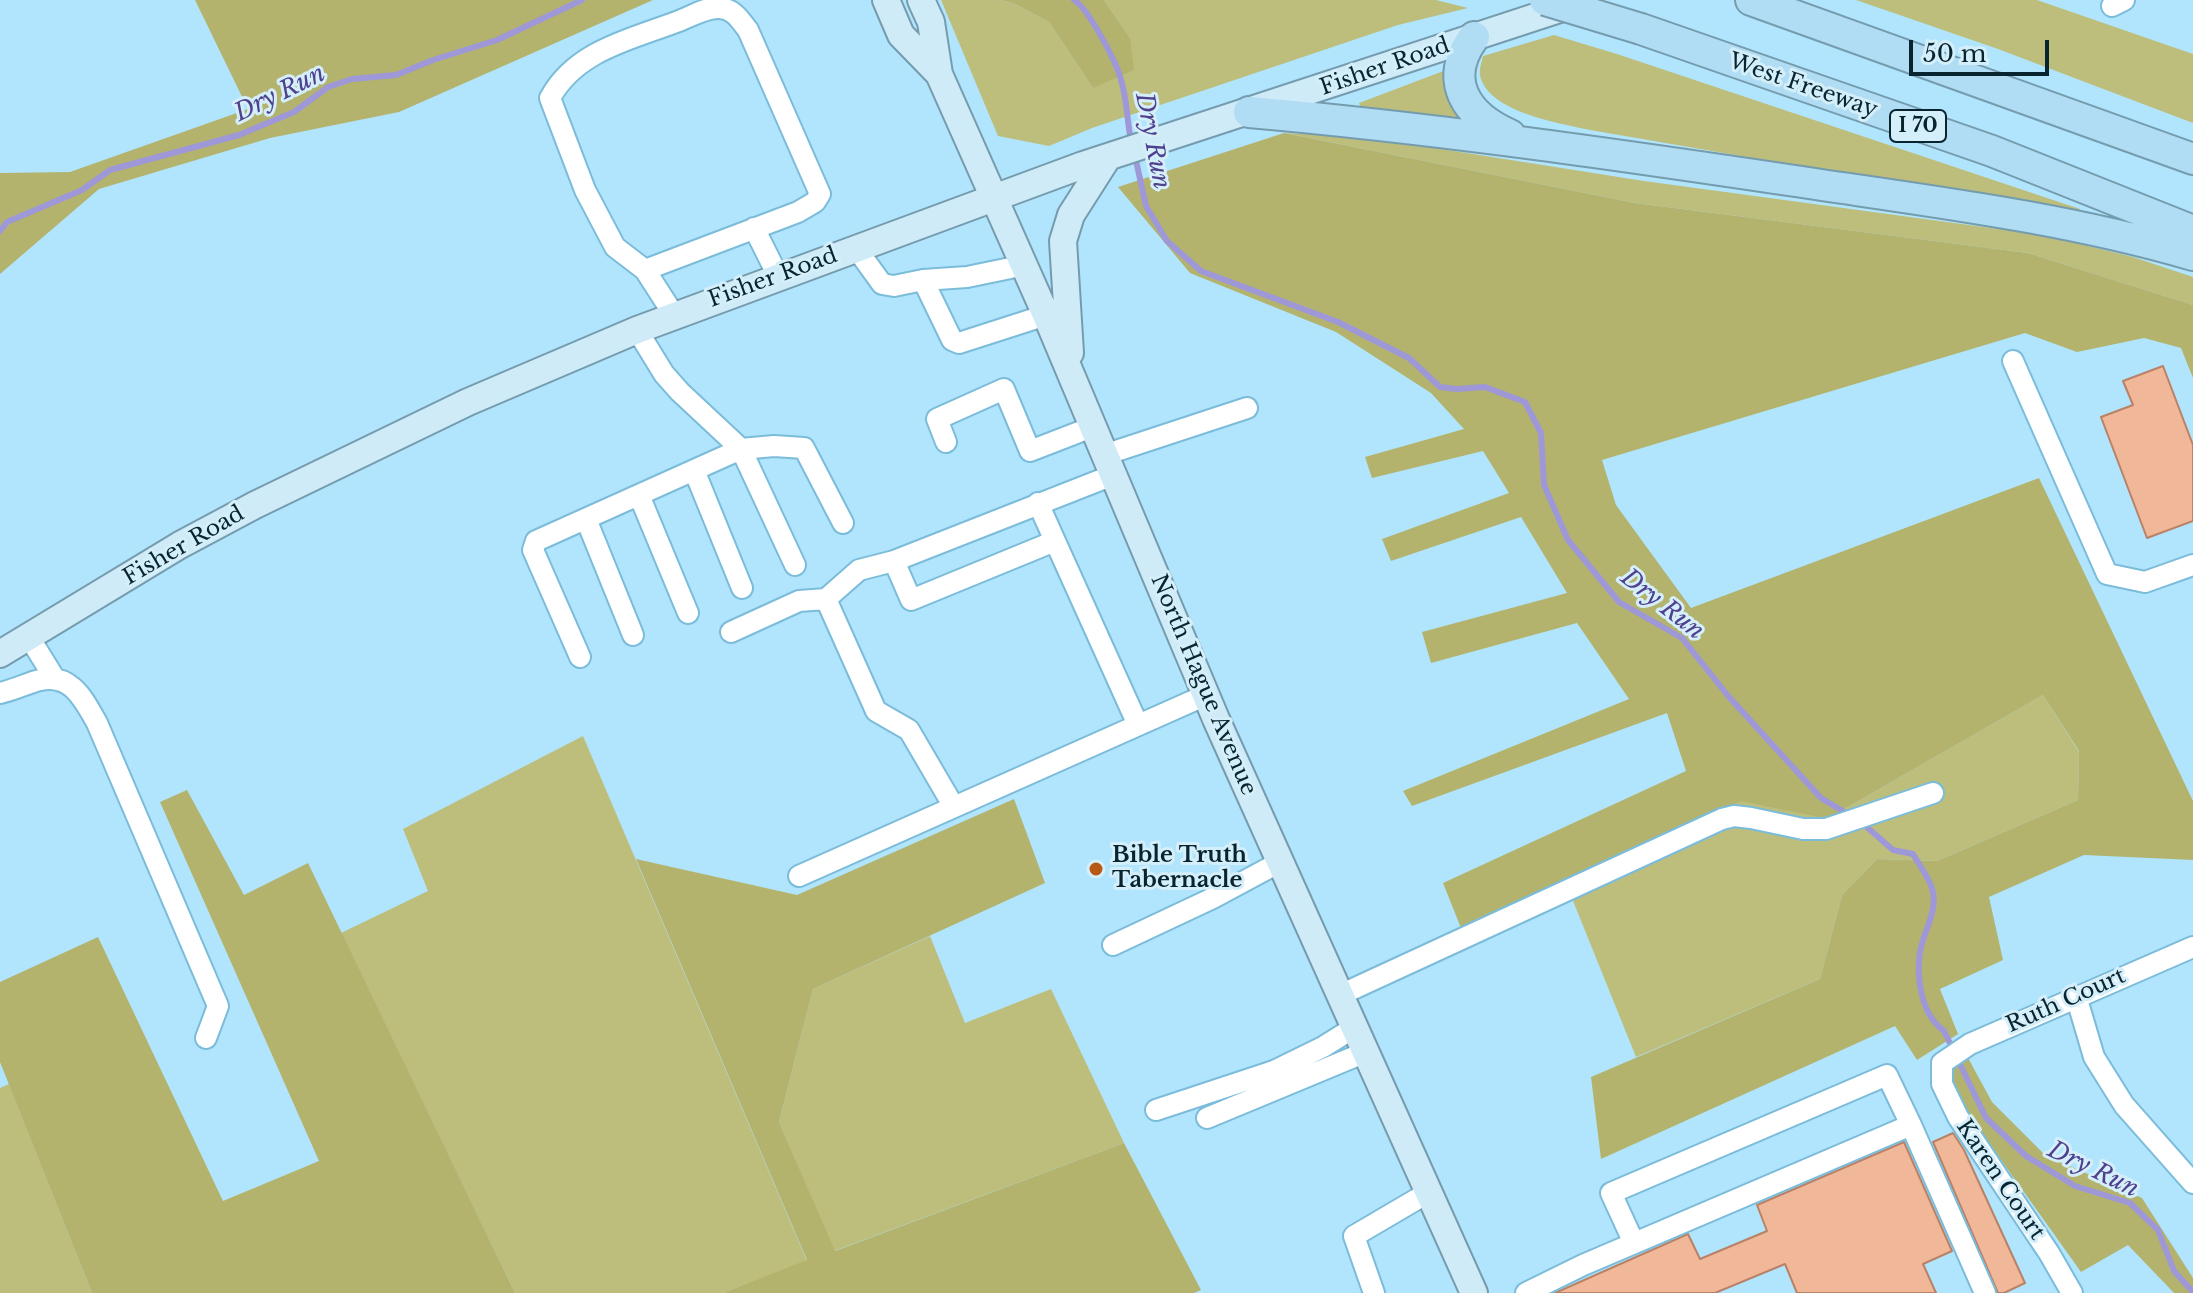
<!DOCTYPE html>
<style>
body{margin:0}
#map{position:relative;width:2193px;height:1293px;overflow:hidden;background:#b1e5fd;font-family:"Libre Baskerville",serif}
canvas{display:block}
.scale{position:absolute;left:1909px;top:40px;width:140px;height:36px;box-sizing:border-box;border:4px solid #08242f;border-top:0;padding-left:10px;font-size:24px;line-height:28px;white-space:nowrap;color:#08242f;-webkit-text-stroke:6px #d4eefa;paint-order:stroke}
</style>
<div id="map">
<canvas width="2193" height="1293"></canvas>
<div class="scale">50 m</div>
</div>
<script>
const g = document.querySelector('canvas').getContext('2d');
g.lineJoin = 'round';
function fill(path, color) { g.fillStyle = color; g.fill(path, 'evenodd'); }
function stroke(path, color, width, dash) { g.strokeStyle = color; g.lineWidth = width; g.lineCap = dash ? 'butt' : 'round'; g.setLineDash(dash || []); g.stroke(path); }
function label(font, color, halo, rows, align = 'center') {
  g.font = font + ' "Libre Baskerville",serif'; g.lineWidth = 6; g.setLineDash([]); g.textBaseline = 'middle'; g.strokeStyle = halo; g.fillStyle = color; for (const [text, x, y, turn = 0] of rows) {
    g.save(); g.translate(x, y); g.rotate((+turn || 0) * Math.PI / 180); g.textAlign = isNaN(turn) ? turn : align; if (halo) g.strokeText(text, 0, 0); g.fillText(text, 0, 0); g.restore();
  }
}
const green = new Path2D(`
 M941 0H1000L1013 3 1049 22 1093 88 1130 38 1104 0H1436L1468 8 1398 25 1092 128 1049 146 998 136Z
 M1856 0H2037L2193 54V123L1998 49Z
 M1554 35 1617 54 2080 209 2077 217 2013 203 1590 130C1559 123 1487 112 1480 75 1479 69 1482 61 1483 56Z
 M1446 70 1470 126 1362 112 1359 103Z
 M1284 133 1359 136 1644 181 2043 235 2133 257 2193 277V305L2028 253 1635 203Z
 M2043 695 2079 752 2078 800 1937 861 1877 859 1842 895 1820 979 1636 1057 1565 881 1741 800 1827 819Z
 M583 736 807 1261 723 1293H515L341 933 428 891 403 829Z
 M930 936 965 1023 1051 989 1124 1143 834 1251 779 1122 813 989Z
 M9 1084 92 1293H0V1088Z`);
const forest = new Path2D(`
 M195 0H653L399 112 270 138 99 189 0 274V173L70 172 248 109Z
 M1000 0H1104L1130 38 1134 70 1093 88 1049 22 1013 3Z
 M1284 133 1635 203 2028 253 2193 305V378L2181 348 2144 338 2077 352 2025 333 1602 460 1616 505 1691 608 2039 478 2193 801V860L2084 855 1989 897 2003 960 1940 989 1958 1034 1917 1060 1895 1026 1601 1159 1591 1077 1820 979 1842 895 1877 859 1937 861 2078 800 2079 751 2043 695 1827 819 1741 801 1461 928 1443 883 1686 771 1667 713 1412 806 1403 791 1629 699 1577 623 1431 663 1422 632 1567 593 1521 517 1391 561 1382 539 1509 493 1483 451 1372 478 1365 457 1464 429 1431 393 1336 332 1190 273 1118 187Z
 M187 790 244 895 308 863 515 1293H92L0 1062V982L98 937 223 1201 319 1161 160 802Z
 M1014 799 1045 883 813 989 779 1122 835 1251 1124 1143 1201 1290 1194 1293H723L807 1260 636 859 797 895Z
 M1967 1056 1992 1102 2045 1155 2142 1198 2193 1278V1293H2174L2128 1245 2081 1272 1964 1108 1946 1068Z`);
const stream = new Path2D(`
 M1074 0C1088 8 1117 63 1121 80 1127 99 1127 121 1131 141
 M1135 156 1146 206 1167 241 1201 271 1338 322 1409 358 1440 387 1457 389 1485 387 1525 402 1541 433 1544 485 1568 540 1619 602 1682 638 1729 697 1821 798 1851 816
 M0 231 7 222 82 190 110 170 239 135 294 112 328 87 352 79 396 75 433 60 497 40 582 0
 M1861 822 1893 850 1913 854C1919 865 1931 880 1933 892 1937 914 1923 932 1920 952 1916 979 1921 1014 1944 1031L1986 1118 2026 1156 2075 1186 2130 1203 2158 1230 2174 1271 2193 1292`);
const building = new Path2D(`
 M2163 366 2193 445V521L2147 538 2101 417 2133 405 2123 381Z
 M1953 1133 1964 1150 2025 1283 2004 1293H1998L1933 1142Z
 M1904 1142 1952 1251 1923 1264 1936 1293H1797L1785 1264 1715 1293H1555L1688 1234 1700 1259 1767 1231 1757 1205Z`);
const minor = new Path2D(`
 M2112 6 2124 0
 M754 228 778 276
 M856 248 882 284 894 286 923 280 967 277 1025 265
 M645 270 798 212 815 202 820 194 748 30C740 20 734 9 720 8 706 7 692 16 679 21 632 39 576 50 550 98L585 190 615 247 645 270 674 315
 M923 280 952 340 959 343 1046 315
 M637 330 664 374 680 392 741 449 795 565
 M2013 361 2107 574 2145 582 2193 565
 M946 442 937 419 1004 389 1030 451 1092 427
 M1104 455 1247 408
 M694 470 742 588
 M639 495 688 613
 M1038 503 1055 541
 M586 519 633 635
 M894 561 911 600 1055 541 1138 725
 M731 632 799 601 826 599
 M29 637 55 679
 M580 657 533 550 536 541 741 449 774 446 804 448 843 523
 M0 693C13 690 24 685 36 681 70 671 83 698 97 723L218 1006 206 1038
 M954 807 909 730 876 711 826 599 859 570 894 561 1113 475
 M799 876 1206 695
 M1113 945 1213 898 1280 862
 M1340 995 1722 819 1734 816 1751 818 1803 829H1826L1933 793
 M2076 996 2094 1057 2124 1105 2193 1183
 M1156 1110 1274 1071 1323 1047 1355 1027
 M1207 1118 1366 1052
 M1634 1243 1611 1193 1887 1075 1911 1125
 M1374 1293 1354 1236 1429 1192
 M1526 1293 1583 1265 1911 1125 1985 1293
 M2072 1293 2049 1253 1958 1117 1942 1084V1063L1970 1044 2193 947`);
const major = new Path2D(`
 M886 0 901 35 939 74
 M921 0 931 22 939 74 1046 315 1216 719 1474 1293
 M1070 353 1063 241 1071 215 1108 157
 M0 654 180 545 255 505 468 402 637 330 1083 165 1575 4`);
const highway = new Path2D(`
 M1751 0 2193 159
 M1641 29 1992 151 2193 231
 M1474 37C1442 80 1466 116 1510 135
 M1249 112C1432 128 1613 154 1795 181 1928 201 2063 217 2193 255`);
const highwayBridge = new Path2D(`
 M1545 0 1641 29`);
const markers = [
 [1096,869,8,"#b85815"]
];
const shields = [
 [1918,126,56]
];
const shieldNames = [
 ["I 70",1918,126]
];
const streetNames = [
 ["Fisher Road",1385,67,-19],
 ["West Freeway",1803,86,19],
 ["Fisher Road",773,278,-20],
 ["Fisher Road",184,546,-30],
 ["North Hague Avenue",1203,685,67],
 ["Ruth Court",2066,1001,-24],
 ["Karen Court",2000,1180,56]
];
const poiNames = [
 ["Bible Truth",1112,856],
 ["Tabernacle",1112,881]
];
const waterNames = [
 ["Dry Run",280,94,-26],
 ["Dry Run",1152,141,79],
 ["Dry Run",1662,605,38],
 ["Dry Run",2093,1170,26]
];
fill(green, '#bdbe7c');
fill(forest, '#b3b36d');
stroke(stream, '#9f98d8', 6);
fill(building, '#f0b799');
stroke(building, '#b98266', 2);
stroke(minor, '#7bbcda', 24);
stroke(major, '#759cae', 30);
stroke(highway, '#759cae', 34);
stroke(minor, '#fff', 20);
stroke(major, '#d0ebf8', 26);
stroke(highway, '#b0ddf3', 30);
stroke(highwayBridge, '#759cae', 34, []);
stroke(highwayBridge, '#b0ddf3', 30);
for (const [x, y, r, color] of markers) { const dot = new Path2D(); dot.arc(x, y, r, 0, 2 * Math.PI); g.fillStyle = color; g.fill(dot); stroke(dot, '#d4eefa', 3); }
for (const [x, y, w] of shields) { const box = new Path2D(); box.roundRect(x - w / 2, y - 16, w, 32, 6); g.fillStyle = '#d4eefa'; g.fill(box); stroke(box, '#08242f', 2); }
label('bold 20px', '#08242f', null, shieldNames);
label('22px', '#08242f', '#d4eefa', streetNames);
label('bold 22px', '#08242f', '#d4eefa', poiNames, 'left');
label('italic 24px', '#4f418e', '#d4eefa', waterNames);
</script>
